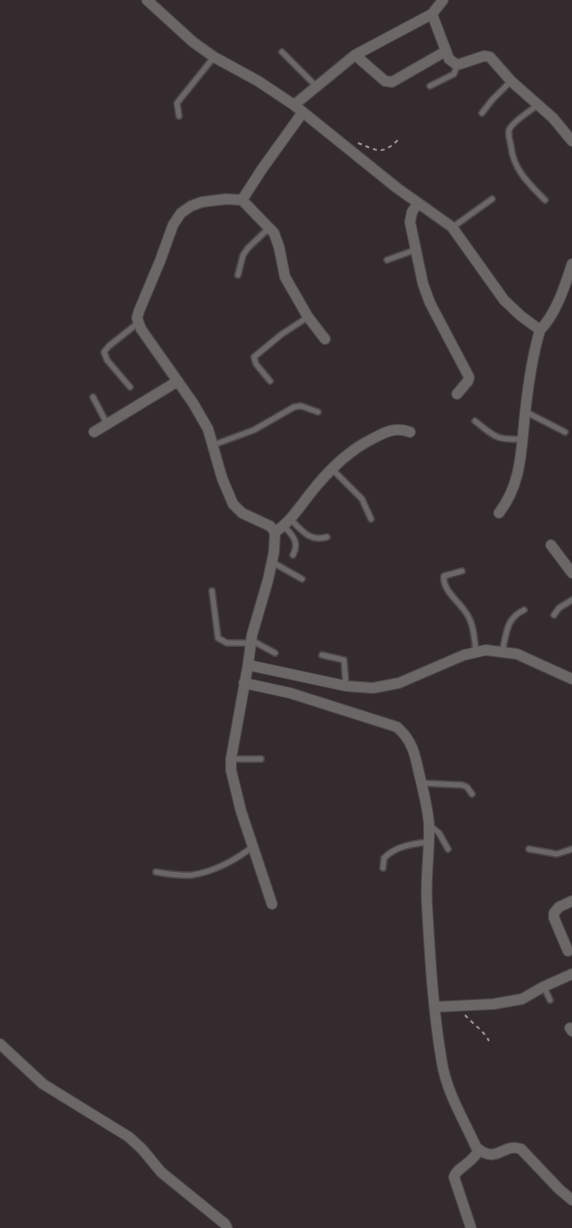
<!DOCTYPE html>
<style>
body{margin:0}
canvas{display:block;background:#332b2d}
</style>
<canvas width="572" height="1228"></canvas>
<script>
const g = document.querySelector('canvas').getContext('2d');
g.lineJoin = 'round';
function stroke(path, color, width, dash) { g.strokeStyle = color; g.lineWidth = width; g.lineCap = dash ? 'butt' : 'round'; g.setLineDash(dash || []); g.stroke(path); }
const path = new Path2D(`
 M358 143C377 150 381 156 398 140
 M465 1015C473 1024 484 1031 489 1041`);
const lane = new Path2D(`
 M282 52 316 86
 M430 86 454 74 457 65
 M538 105C531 110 512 122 509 130 508 136 510 141 511 146 513 169 529 184 545 200
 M482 113 492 100 511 81
 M179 116 177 103 214 57
 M453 227 492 199
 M387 260 415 250
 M238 275 243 255 248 248 269 228
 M270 381 256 364 254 357 282 334 308 317
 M130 387 107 360 104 352 109 346 138 323
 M93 397 107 424
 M526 412 565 432
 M475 421C495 437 496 440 522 439
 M213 445 254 430 294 407 301 406 318 412
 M332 469 362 499 371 519
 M290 519C303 531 309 542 327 537
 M284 526C292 535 300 542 293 555
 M272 562 302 579
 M462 571 444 576C442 589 457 600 464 610 474 622 474 637 476 652
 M212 591 218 638 227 643H251
 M554 615 559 608 572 600
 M251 640 275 653
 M502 652C507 634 505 619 524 610
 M322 655 344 660 346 686
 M231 759H261
 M421 783 462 785 467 787 472 794
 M429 825 439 833 448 849
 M529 849 557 854 572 849
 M383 868 384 858C396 846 412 844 428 842
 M156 872C168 874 180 876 192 875 213 872 236 860 252 847
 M544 987 550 1000`);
const street = new Path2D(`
 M147 0 193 42 214 57 258 81 294 105 397 188 452 227 504 300 521 316 540 330
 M432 14 449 59 457 65 484 56 490 57 511 81 553 118 572 141
 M355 55 385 81 392 82 446 51
 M294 105 355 55 432 14 443 0
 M242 200 262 169 303 112
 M418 203 412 212 410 222 423 284 430 303 469 377 468 381 457 394
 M94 432 178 381
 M499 513C522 483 521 450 525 414 528 386 532 357 540 330 556 314 565 286 572 264
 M275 532C289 523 299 508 309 495 327 472 347 451 374 438 387 431 396 427 410 432
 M551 545 572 573
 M248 665 346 686 373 688 399 683 464 655 486 650 517 654 572 679
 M244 683 290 693 397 727C412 740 415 754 419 773 423 790 428 808 429 825 430 852 425 878 427 905 430 957 433 1011 442 1063 447 1093 464 1120 476 1147 497 1166 502 1142 521 1149L559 1189 572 1200
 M272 904 241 811 231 770V759L248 665 252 635 268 580 274 552 275 532 270 526 242 513 233 504 222 478 208 429 193 403 141 329 137 318 139 311 160 261 173 225 181 213 191 206 202 202 226 199 242 200 274 233 279 247 285 277 308 317 325 339
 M568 951 554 918V913L559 907 572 901
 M435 1007 494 1004 522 999 543 987 572 974
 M570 1028 572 1031
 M0 1044 43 1084 129 1137 142 1149 161 1172 225 1224 227 1228
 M471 1228 454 1177C456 1168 473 1163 479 1150`);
stroke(lane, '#4d4648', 8);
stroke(street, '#4d4648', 12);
stroke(path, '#969091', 2, [4, 4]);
stroke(lane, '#6b6767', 5);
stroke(street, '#6b6767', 10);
</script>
